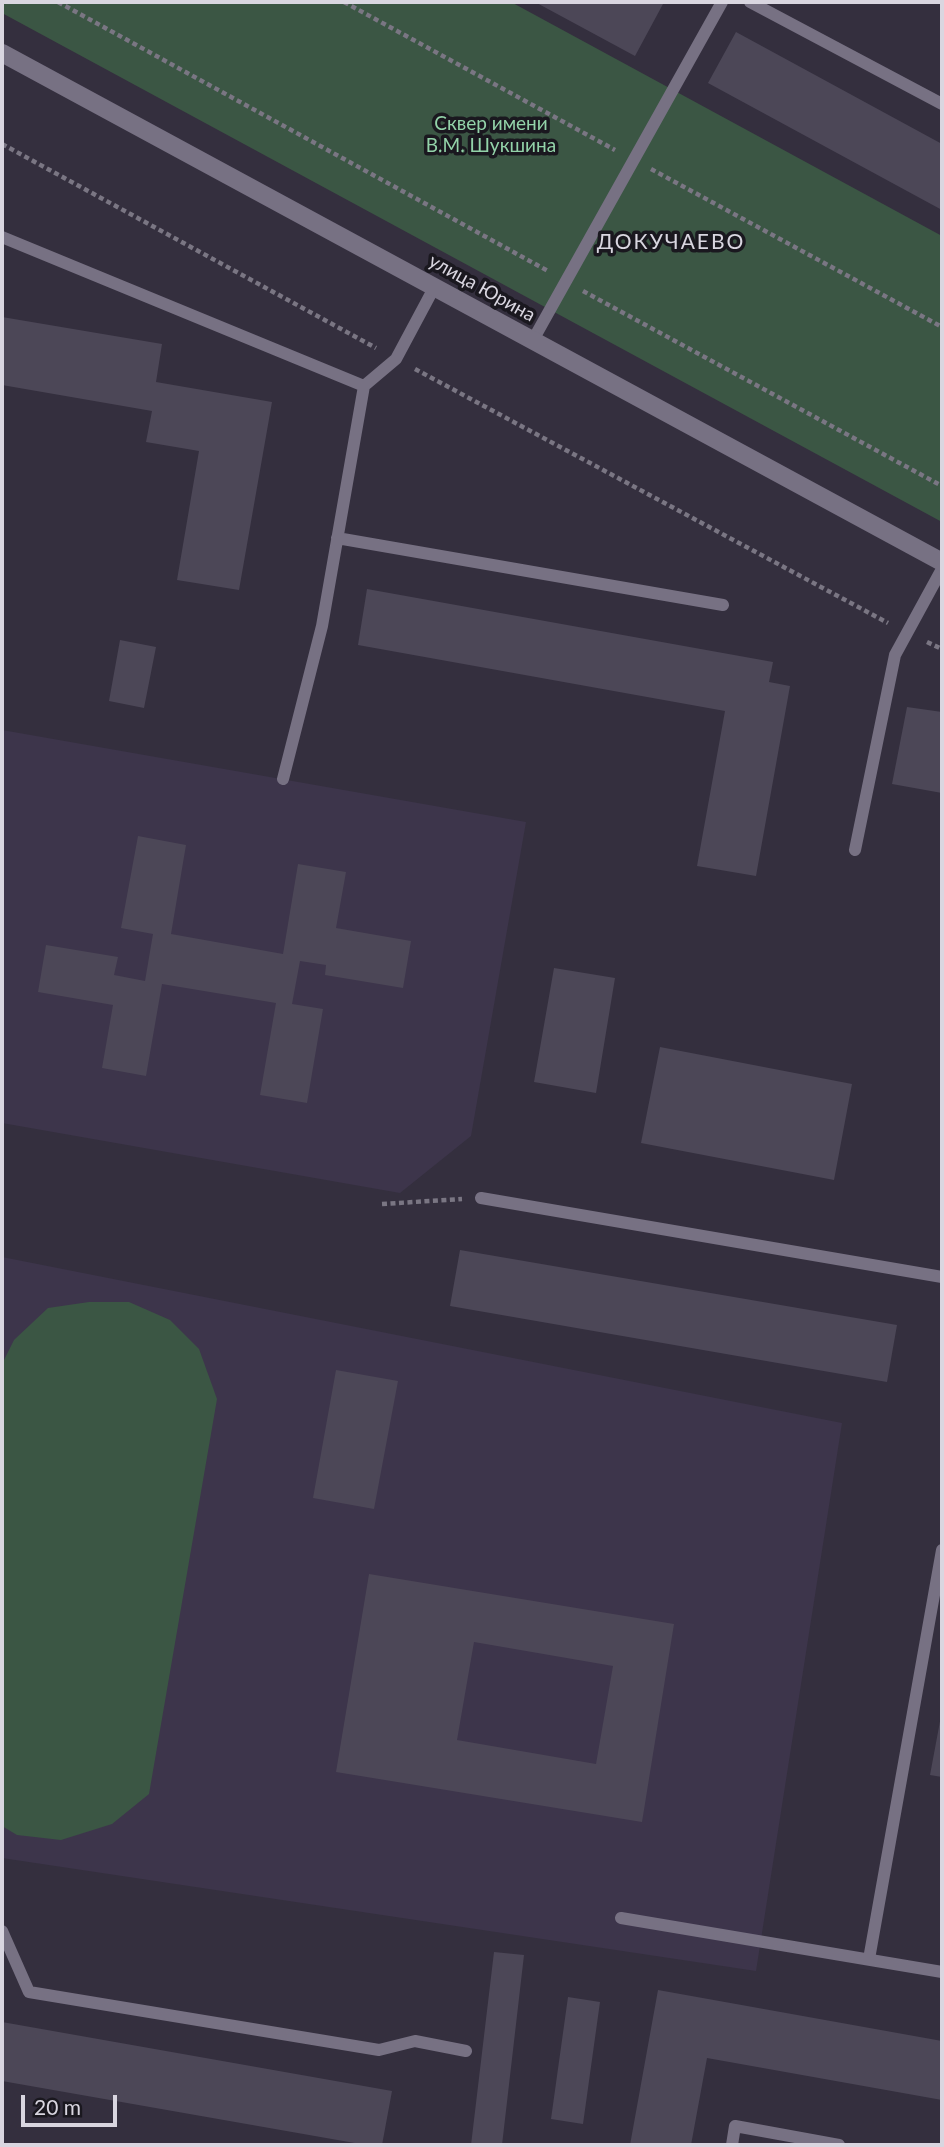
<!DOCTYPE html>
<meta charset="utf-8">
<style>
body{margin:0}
#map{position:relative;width:944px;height:2147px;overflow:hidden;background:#342f3e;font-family:Lato,sans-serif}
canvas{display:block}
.frame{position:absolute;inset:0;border:4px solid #d9d6e0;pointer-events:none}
.scale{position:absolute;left:21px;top:2095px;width:96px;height:32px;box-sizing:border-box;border:4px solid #d9d6e0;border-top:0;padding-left:9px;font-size:21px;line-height:24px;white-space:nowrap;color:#d9d6e0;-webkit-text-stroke:5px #1a181f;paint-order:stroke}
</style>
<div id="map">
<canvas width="944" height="2147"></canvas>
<div class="frame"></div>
<div class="scale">20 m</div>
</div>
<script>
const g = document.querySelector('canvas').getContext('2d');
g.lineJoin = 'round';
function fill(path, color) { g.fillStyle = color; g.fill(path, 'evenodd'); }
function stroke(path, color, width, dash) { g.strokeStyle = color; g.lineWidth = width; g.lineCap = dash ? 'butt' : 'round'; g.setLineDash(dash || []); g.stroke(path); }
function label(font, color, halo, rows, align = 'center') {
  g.font = font + ' Lato,sans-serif'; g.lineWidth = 7; g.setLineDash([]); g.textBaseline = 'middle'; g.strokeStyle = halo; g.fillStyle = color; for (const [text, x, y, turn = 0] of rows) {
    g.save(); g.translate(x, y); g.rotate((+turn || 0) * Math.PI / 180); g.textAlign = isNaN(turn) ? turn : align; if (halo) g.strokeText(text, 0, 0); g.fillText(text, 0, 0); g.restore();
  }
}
const built = new Path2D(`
 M2 730 526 822 471 1136 400 1193 2 1123Z
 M2 1257 842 1423 756 1971 2 1858Z`);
const green = new Path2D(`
 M2 2H511L942 236V522L2 13Z
 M89 1302H129L170 1320 199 1349 217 1399 149 1794 112 1824 61 1840 17 1835 2 1826V1364L14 1340 48 1308Z`);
const building = new Path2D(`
 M535 2H659L663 4 635 56Z
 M736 32 942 144V210L708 83Z
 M2 317 162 344 156 382 272 402 239 590 177 580 199 451 146 442 152 411 2 385Z
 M367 589 773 662 769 682 790 686 756 876 697 866 725 711 358 645Z
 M120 640 156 647 144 708 109 701Z
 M907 707 942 712V793L892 784Z
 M138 836 186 845 171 934 283 954 298 864 346 872 336 928 411 941 403 988 325 975 326 965 300 961 292 1004 323 1009 307 1103 260 1095 276 1003 162 984 146 1076 102 1068 113 1005 38 992 46 945 118 957 114 975 145 981 153 934 121 928Z
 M554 968 615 978 596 1093 534 1082Z
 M660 1047 852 1084 834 1180 641 1143Z
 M460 1250 897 1325 887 1382 450 1306Z
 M336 1370 398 1381 374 1509 313 1498Z
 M369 1574 674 1624 642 1822 336 1772ZM474 1642 613 1666 596 1764 457 1740Z
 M941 1716H942V1777L930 1775Z
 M494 1952 524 1955 502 2145H471Z
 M658 1990 942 2041V2100L707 2058 691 2145H630Z
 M568 1997 600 2002 583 2124 551 2119Z
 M2 2022 392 2091 382 2145H366L2 2081Z`);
const path = new Path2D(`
 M58 2 548 271
 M344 2 615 150
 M2 144 376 348
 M651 169 942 327
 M583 291 942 486
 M415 369 888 623
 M927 642 942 649
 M382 1204 462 1199`);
const lane = new Path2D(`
 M750 2 942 104
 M2 237 364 386
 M533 340 722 2
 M337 538 723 605
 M283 779 322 626 364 386 396 359 435 286
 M855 850 895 655 942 569
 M481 1198 942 1277
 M621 1918 942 1972
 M2 1931 29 1992 379 2050 415 2041 466 2051
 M869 1959 942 1550
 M732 2145 735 2126 839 2145`);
const secondary = new Path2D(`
 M2 53 942 562`);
const parkNames = [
 ["Сквер имени",491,124],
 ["В.М. Шукшина",491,146]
];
const streetNames = [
 ["улица Юрина",482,288,29]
];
const neighbourhoodNames = [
 ["ДОКУЧАЕВО",671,242]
];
fill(built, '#3d354b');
fill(green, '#3b5644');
fill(building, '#4c4757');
stroke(path, '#7a7683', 4.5, [5, 3.5]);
stroke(lane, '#777183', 12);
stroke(secondary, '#777183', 18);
label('19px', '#93d3a9', '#1a181f', parkNames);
label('19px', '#d9d6e0', '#1a181f', streetNames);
g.letterSpacing = '2px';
label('21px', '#d9d6e0', '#1a181f', neighbourhoodNames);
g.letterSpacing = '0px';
</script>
